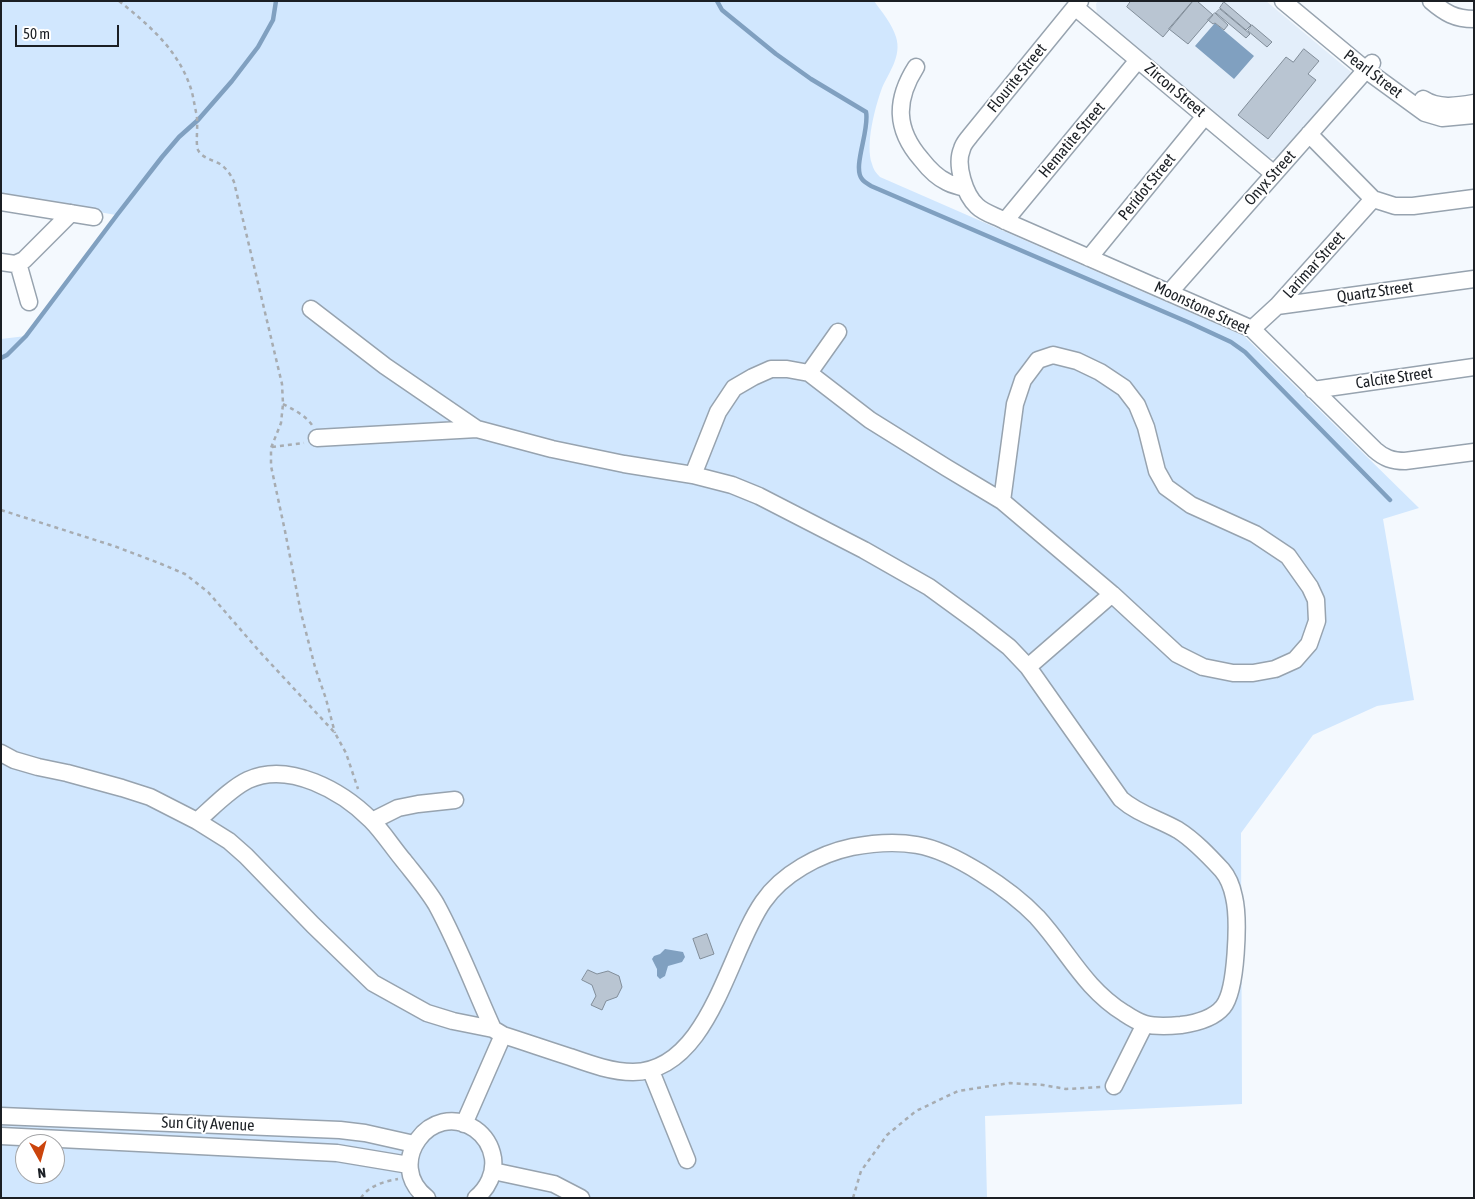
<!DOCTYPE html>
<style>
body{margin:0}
#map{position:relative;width:1475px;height:1199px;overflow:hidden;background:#f4f9fe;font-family:"Asap Condensed",sans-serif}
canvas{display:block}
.frame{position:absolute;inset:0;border:2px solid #1b1f24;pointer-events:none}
.north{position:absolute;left:15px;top:1134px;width:50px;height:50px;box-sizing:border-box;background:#fff;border:1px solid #a4a5a7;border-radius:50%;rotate:173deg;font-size:14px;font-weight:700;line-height:20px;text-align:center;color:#1b1f24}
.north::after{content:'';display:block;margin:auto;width:18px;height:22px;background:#cb440c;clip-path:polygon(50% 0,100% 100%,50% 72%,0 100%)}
.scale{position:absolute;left:15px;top:25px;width:104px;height:22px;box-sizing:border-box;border:2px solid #1b1f24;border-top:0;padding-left:6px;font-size:15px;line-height:18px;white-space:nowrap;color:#1b1f24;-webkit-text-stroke:4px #fff;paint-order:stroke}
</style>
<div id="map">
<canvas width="1475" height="1199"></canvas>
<div class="frame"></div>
<div class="north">N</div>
<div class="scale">50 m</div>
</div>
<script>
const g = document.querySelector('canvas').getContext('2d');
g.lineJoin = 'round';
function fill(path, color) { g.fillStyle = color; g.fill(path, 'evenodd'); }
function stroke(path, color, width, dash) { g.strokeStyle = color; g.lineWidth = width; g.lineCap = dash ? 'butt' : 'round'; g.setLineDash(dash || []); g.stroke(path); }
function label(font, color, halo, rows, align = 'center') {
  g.font = font + ' "Asap Condensed",sans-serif'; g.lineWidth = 4; g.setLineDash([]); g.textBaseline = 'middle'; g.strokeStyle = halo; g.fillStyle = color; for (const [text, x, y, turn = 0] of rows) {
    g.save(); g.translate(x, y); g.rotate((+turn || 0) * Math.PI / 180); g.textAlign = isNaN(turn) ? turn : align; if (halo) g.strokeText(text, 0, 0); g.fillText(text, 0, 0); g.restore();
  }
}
const built = new Path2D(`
 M1098 1H1266L1351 72 1278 158H1267L1097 15 1096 4Z`);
const green = new Path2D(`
 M1 1H874C882 12 892 24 896 37 902 56 889 72 882 88 875 107 865 145 872 164 873 169 876 173 880 177L1244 336 1419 508 1383 519 1414 700 1377 706 1313 735 1241 833 1242 1104 985 1116 987 1198H1V339L26 336 116 215 1 195ZM25 1144H55V1174H25Z`);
const water = new Path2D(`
 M1215 23 1254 56 1234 79 1195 46Z
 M665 949 683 952 685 957 682 962 668 966 665 976 660 979 657 976V969L652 959 654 956 660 954Z`);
const stream = new Path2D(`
 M717 1 722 10 776 54 811 79 866 112C870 130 852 167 862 179 864 182 868 184 871 186L1190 323 1231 342 1245 352 1390 500
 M1 358 7 355 26 336 117 215 162 157 179 137 198 120 232 81 258 47 273 20 276 1`);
const building = new Path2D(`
 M1131 1H1193L1163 37 1127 7Z
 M1193 1H1197L1213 15 1188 44 1169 29Z
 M1224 2 1251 25 1246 30 1220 8Z
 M1220 9 1250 34 1246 38 1216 13Z
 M1215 13 1228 25 1224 30 1215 23 1213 24 1208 20Z
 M1252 25 1272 42 1267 47 1248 31Z
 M1304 49 1319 61 1308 74 1316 80 1268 139 1238 115 1286 57 1293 62Z
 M707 934 714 954 700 959 693 939Z
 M588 970 597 974 608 971 619 976 622 987 617 997 606 1001 602 1010 591 1005 596 996 592 985 582 980Z`);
const path = new Path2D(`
 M119 1C149 25 177 49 190 86 193 94 194 103 196 112 199 122 195 143 198 150 202 158 213 160 220 164 227 169 231 175 234 182L282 384 283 404 281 423 271 448V466L285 531 301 613 315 667 326 699 335 733
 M283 404C294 410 305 415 312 425
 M272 447 304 443
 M1 510 114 546 159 563 185 574 208 592 260 652 335 733 346 753 358 789
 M361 1198C368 1186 385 1181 398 1179
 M853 1198 861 1171 887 1135 916 1111 958 1091 1010 1083 1043 1085 1066 1089 1101 1087`);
const minor = new Path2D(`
 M1080 1 970 136C967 140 963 144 962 149 955 165 965 195 977 206 984 213 996 216 1005 221L1252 329 1375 450C1384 458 1392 461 1405 461L1474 452
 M1283 1 1366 70 1425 113 1442 118 1474 115
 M1431 1C1445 13 1455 19 1474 19
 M1075 7 1274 174
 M916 67C895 100 895 129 921 159 928 168 936 177 947 182 952 185 959 186 965 188
 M1423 99C1438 109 1457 106 1474 103
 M1309 134 1373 199 1395 206H1413L1474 198
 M1 202 94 217
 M1005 221 1138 60
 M1089 258 1205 116
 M1 262 15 264 24 260 71 213
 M18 263 29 302
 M1169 293 1372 63
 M1277 306 1474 279
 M311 309 385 366 477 429
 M1252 329 1277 306 1373 199
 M809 373 838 332
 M1313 390 1474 367
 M693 475 718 412 734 388 753 377 771 369H787L809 373 870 420 947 468 1002 501 1112 594 1177 654 1203 667 1233 673H1253L1275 669 1295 660 1309 644 1317 621 1316 600 1310 587 1288 556 1255 534 1191 505 1166 487 1157 471 1146 427 1137 405 1124 388 1100 372 1077 361 1053 355 1038 360 1023 380 1015 404 1002 501
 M1028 667 1112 594
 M1 753 14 760 38 767 67 773 122 788 150 797 197 821 229 841 246 856 313 925 373 983 427 1013 453 1021 493 1029 503 1035C525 1042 548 1050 570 1057 590 1064 612 1072 633 1072 709 1071 728 952 763 902 782 874 819 854 852 847 873 843 895 841 917 845 954 851 1011 890 1037 917 1068 951 1084 988 1124 1013 1130 1017 1138 1022 1145 1024 1156 1027 1170 1026 1181 1025 1196 1023 1213 1019 1223 1007 1237 990 1239 918 1234 897 1232 887 1228 877 1222 870 1209 856 1194 840 1178 830 1159 819 1138 814 1121 799L1028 667 1009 647 977 622 929 587 864 550 759 496 732 485 693 475 624 464 552 449 477 429 317 438
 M197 821C212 808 231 788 248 780 289 761 342 791 371 820 383 832 393 848 404 861 415 875 427 889 436 904 458 944 474 987 493 1029
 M372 821 398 808 418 804 455 800
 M651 1071 687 1160
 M1114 1086 1145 1024
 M1 1116 340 1130 365 1133 414 1144
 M464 1124 503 1035
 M1 1136 337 1153 409 1165
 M493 1171 554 1184 581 1198
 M427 1198C383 1164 431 1099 475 1129 485 1136 491 1146 493 1158 495 1173 488 1188 476 1198`);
const streetNames = [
 ["Pearl Street",1373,74,37],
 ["Flourite Street",1017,78,-51],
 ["Zircon Street",1175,90,40],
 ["Hematite Street",1072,140,-50],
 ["Onyx Street",1270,178,-48],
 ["Peridot Street",1147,187,-51],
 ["Larimar Street",1314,265,-48],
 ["Quartz Street",1375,292,-8],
 ["Moonstone Street",1202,308,25],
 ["Calcite Street",1394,378,-8],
 ["Sun City Avenue",208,1124,2]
];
fill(built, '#e3eefa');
fill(green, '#d1e7fe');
fill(water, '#80a0c0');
stroke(stream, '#80a0c0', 4.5);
fill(building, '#b9c5d2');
stroke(building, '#828e9a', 1);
stroke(minor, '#97a3af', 19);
stroke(path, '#a7acb1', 2.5, [4, 4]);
stroke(minor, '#fff', 16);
label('16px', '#1b1f24', '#fff', streetNames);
</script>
